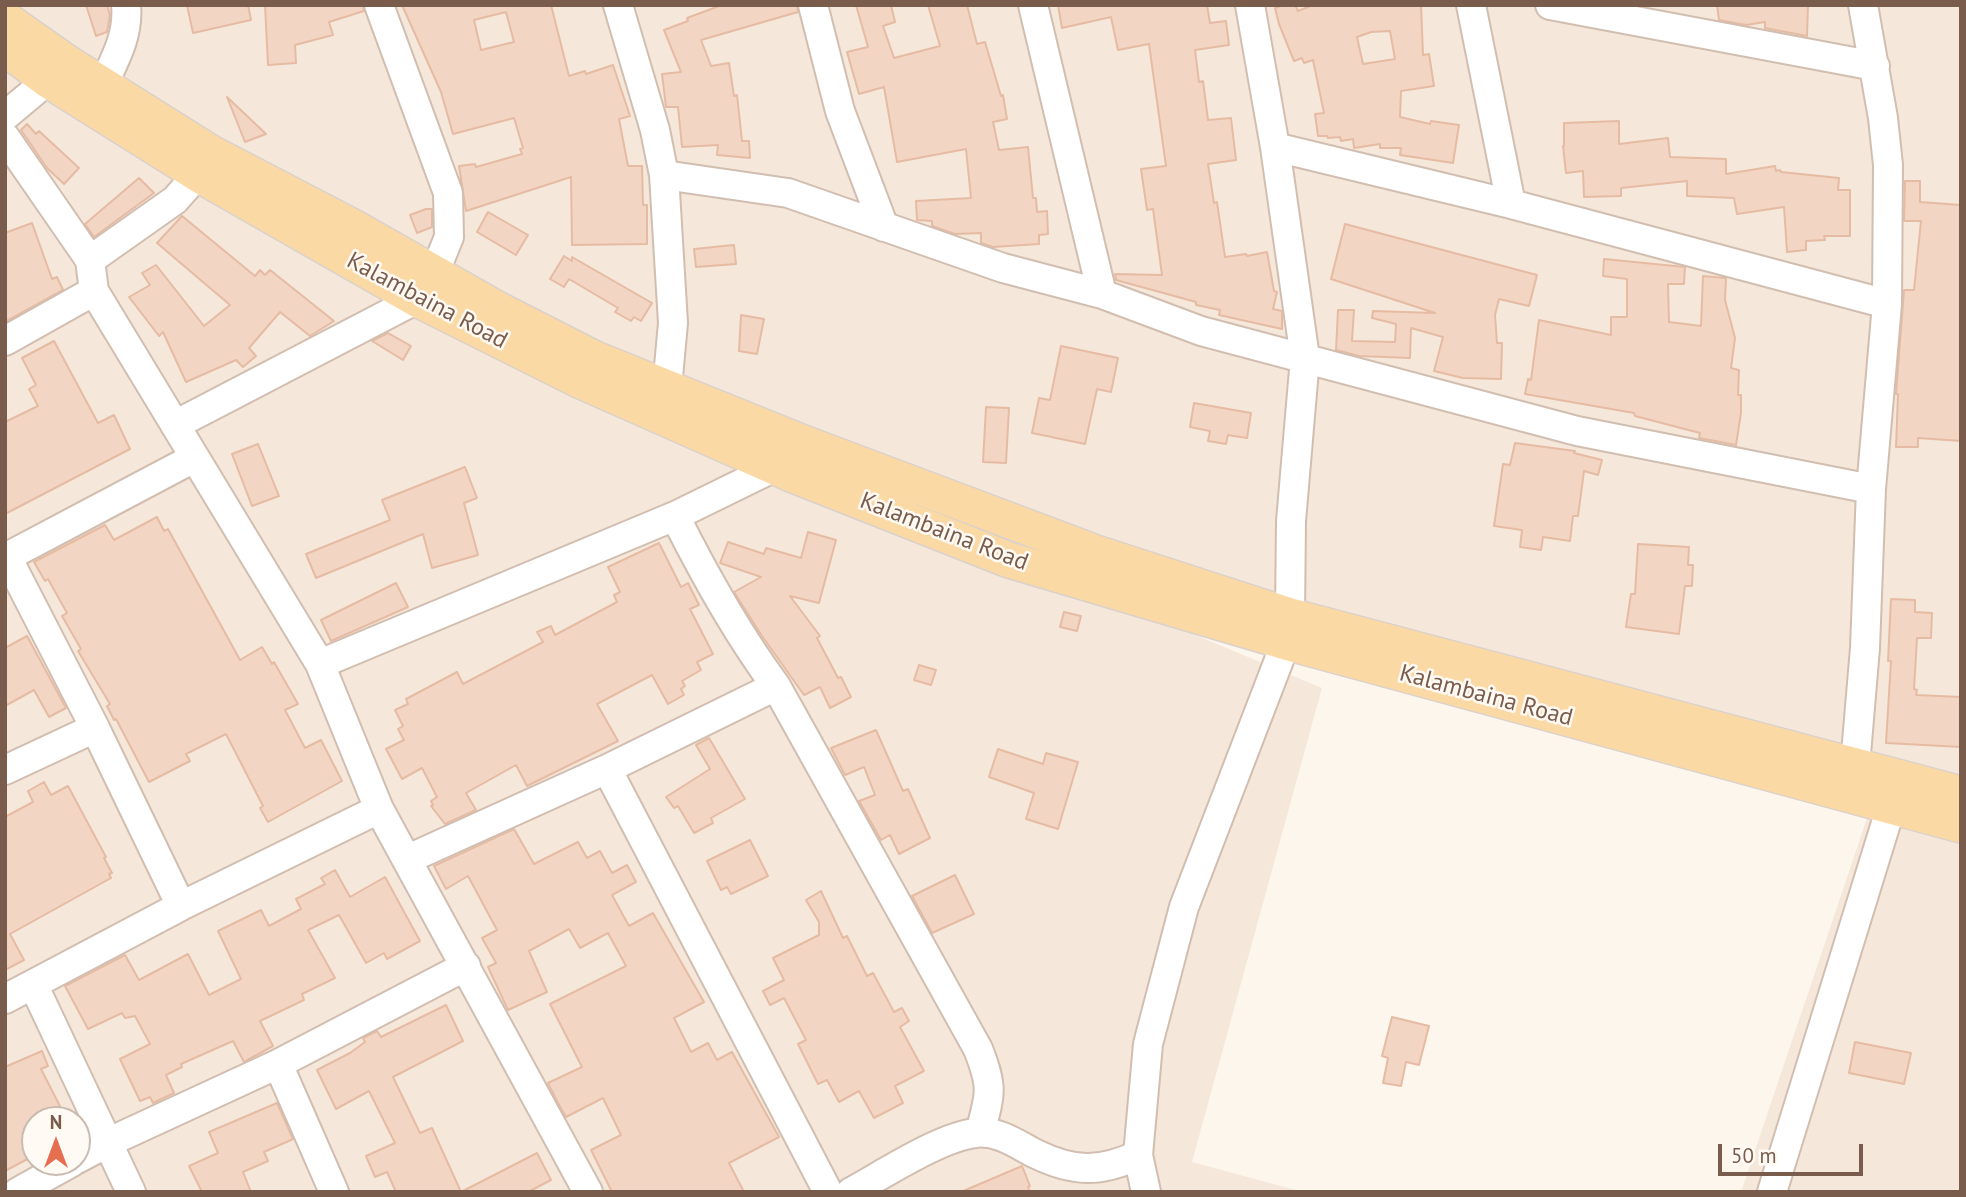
<!DOCTYPE html>
<style>
body{margin:0}
#map{position:relative;width:1966px;height:1197px;overflow:hidden;background:#fdf6ec;font-family:"PT Sans",sans-serif}
canvas{display:block}
.frame{position:absolute;inset:0;border:7px solid #7a5c4d;pointer-events:none}
.north{position:absolute;left:21px;top:1106px;width:70px;height:70px;box-sizing:border-box;background:#fffaf3;border:2px solid #cabbb1;border-radius:50%;rotate:0deg;font-size:19px;font-weight:700;line-height:28px;text-align:center;color:#7a5c4d}
.north::after{content:'';display:block;margin:auto;width:24px;height:32px;background:#e76f51;clip-path:polygon(50% 0,100% 100%,50% 72%,0 100%)}
.scale{position:absolute;left:1718px;top:1144px;width:145px;height:32px;box-sizing:border-box;border:4px solid #7a5c4d;border-top:0;padding-left:9px;font-size:21px;line-height:24px;white-space:nowrap;color:#7a5c4d;-webkit-text-stroke:5px #fffaf3;paint-order:stroke}
</style>
<div id="map">
<canvas width="1966" height="1197"></canvas>
<div class="frame"></div>
<div class="north">N</div>
<div class="scale">50 m</div>
</div>
<script>
const g = document.querySelector('canvas').getContext('2d');
g.lineJoin = 'round';
function fill(path, color) { g.fillStyle = color; g.fill(path, 'evenodd'); }
function stroke(path, color, width, dash) { g.strokeStyle = color; g.lineWidth = width; g.lineCap = dash ? 'butt' : 'round'; g.setLineDash(dash || []); g.stroke(path); }
function label(font, color, halo, rows, align = 'center') {
  g.font = font + ' "PT Sans",sans-serif'; g.lineWidth = 5; g.setLineDash([]); g.textBaseline = 'middle'; g.strokeStyle = halo; g.fillStyle = color; for (const [text, x, y, turn = 0] of rows) {
    g.save(); g.translate(x, y); g.rotate((+turn || 0) * Math.PI / 180); g.textAlign = isNaN(turn) ? turn : align; if (halo) g.strokeText(text, 0, 0); g.fillText(text, 0, 0); g.restore();
  }
}
const residential = new Path2D(`
 M12 5H1961V780L1275 610 636 367 307 200 54 36Z
 M5 35 802 470 1322 688 1192 1162 1303 1192H5ZM35 1120H77V1162H35Z
 M1867 818 1961 842V1192H1741Z`);
const building = new Path2D(`
 M86 5H107L110 15 107 32 96 36Z
 M187 5H248L251 20 193 33Z
 M265 5H363L364 11 329 22 333 35 295 45 296 63 268 65Z
 M402 5H551L569 76 585 71 586 74 613 65 630 116 619 119 628 166H642L643 205H647V244L572 245 571 177 466 211 459 166 475 164 476 167 522 154 520 149 523 148 514 118 453 134 441 92ZM506 12 514 42 481 50 474 20Z
 M722 5H797L798 12 701 40 711 66 729 63 734 96 737 95 742 141H749L750 158 717 155 718 145 682 147 678 107H666L662 74 681 72 664 30 688 21 687 18Z
 M856 5H891L895 22 883 26 894 58 940 46 928 5H967L977 44 985 42 1001 96 1003 95 1007 119 993 122 999 150 1028 147 1033 198H1036L1037 212 1047 211 1048 234 1039 235V244L993 247 981 243V233L955 234 932 226V221L917 220 916 201 971 198 966 149 897 162 884 87 859 94 847 52 868 47Z
 M1058 5H1207L1210 23 1226 21 1229 45 1195 50 1199 82 1203 81 1208 120 1231 118 1236 160 1208 164 1214 203 1217 202 1225 257 1246 254 1247 256 1267 252 1274 291 1277 292 1273 309 1282 311V329L1219 315 1220 310 1196 305V302L1116 280 1115 274 1162 275 1153 209 1147 210 1141 169 1166 166 1149 44 1118 50 1111 17 1062 28Z
 M1283 5H1295L1298 11 1313 5H1421L1423 55 1429 54 1434 86 1401 91 1400 117 1430 124 1431 121 1459 125 1453 163 1400 155 1401 148H1380V144L1354 148 1353 139 1341 141 1340 137 1328 138 1327 136H1318L1315 114 1324 113 1313 60 1304 63 1302 58 1294 61 1279 24 1275 8ZM1390 31 1395 59 1363 64 1357 37 1371 32Z
 M1717 5H1808L1807 36 1765 28V22L1746 25 1719 20Z
 M227 97 266 134 245 142Z
 M1619 121V144L1668 138 1670 157 1726 159V174L1775 166 1776 171 1780 170 1781 172 1839 178 1838 190H1850V236H1824L1825 240 1806 241V250L1787 252 1784 207 1737 214 1734 198 1687 196V181L1621 188V196L1584 197 1583 171 1566 173 1563 146H1564V123Z
 M27 124 36 134 39 131 79 168 64 184 47 168 21 130Z
 M139 178 154 193 94 237 85 224Z
 M1905 181H1920V202L1961 205V441L1918 438V447H1896L1898 394H1896L1904 290H1914L1921 221H1904Z
 M426 209H432V227L417 233 410 215Z
 M488 212 528 235 516 255 477 232Z
 M182 216 255 276 260 270 265 275 270 270 334 321 310 336 280 312 249 348 256 356 243 367 236 360 186 382 163 332 159 336 129 297 150 285 142 273 156 265 204 326 230 305 157 243Z
 M32 223 52 279 57 277 63 290 5 322V233Z
 M1345 224 1537 275 1529 306 1499 299 1495 315 1497 343H1502L1501 379 1463 378 1434 371 1443 337 1411 328 1410 358 1359 356 1336 350 1338 310H1354L1352 341 1395 342 1396 324 1372 318 1373 311 1435 313 1331 279Z
 M734 245 736 264 696 267 694 249Z
 M564 256 572 261V257L652 303 641 321 634 317 631 321 615 312 618 308 569 279 564 287 550 279Z
 M1604 259 1685 267 1684 284H1668L1669 322 1701 326 1703 276 1726 278 1725 300 1735 338 1731 368 1739 370 1738 395H1741V413L1736 445 1699 438 1700 433 1635 416 1634 413 1525 394 1528 379 1531 380 1539 320 1611 335V317H1627V279L1603 276Z
 M741 315 764 319 757 354 739 351Z
 M388 333 411 346 403 360 372 341Z
 M54 341 98 423 114 415 130 449 5 514V422L38 406 29 389 36 385 22 358Z
 M1061 346 1118 358 1111 392 1097 389 1085 444 1032 433 1039 398 1050 400Z
 M1194 403 1251 413 1247 438 1228 435 1226 444 1208 441 1210 431 1190 427Z
 M986 407 1009 408 1006 463 983 462Z
 M1515 443 1575 451 1574 453 1602 460 1598 475 1584 471 1578 516H1573L1570 541 1543 537 1541 550 1520 547 1522 530 1494 526 1503 464 1510 465Z
 M258 444 279 496 252 506 232 454Z
 M465 467 477 498 464 503 478 555 432 568 423 534 316 578 306 554 390 520 382 500Z
 M157 517 164 531 168 529 240 660 262 647 272 664 274 662 298 704 285 710 305 748 321 740 342 781 268 822 260 808 263 806 226 734 186 754 190 761 149 782 116 719 114 720 107 706 110 704 78 651 81 649 62 616 67 613 48 579 45 581 34 562 105 525 114 540Z
 M808 532 836 540 819 603 790 596 820 636 817 638 838 678 841 677 851 697 830 708 820 687 804 695 762 636 734 592 761 577 720 563 728 542 764 554 766 548 801 558Z
 M659 543 681 587 688 583 699 605 690 609 713 654 697 662 701 670 682 681 685 686 681 689 684 695 668 704 652 675 597 704 618 741 527 786 516 765 466 793 476 810 445 824 431 806 433 805 431 801 437 797 422 768 402 779 386 749 404 740 398 729 403 726 395 710 408 704 406 699 457 672 463 684 543 642 537 632 551 626 555 635 617 602 614 595 620 592 608 567Z
 M1638 544 1689 547 1688 565H1693L1692 586H1685L1679 634 1626 627 1631 594H1635Z
 M396 583 408 607 331 641 321 620Z
 M1891 599 1915 600V612L1932 613 1931 638H1917L1914 689 1917 690 1916 695 1961 697V747L1886 743 1891 661H1888Z
 M1064 612 1081 616 1077 631 1060 627Z
 M27 636 66 708 49 717 34 690 5 706V648Z
 M919 665 936 670 931 685 914 680Z
 M876 730 903 791 908 789 930 838 899 854 890 835 881 840 859 801 875 795 864 767 845 775 831 748Z
 M709 738 745 799 711 818 713 823 694 833 678 806 674 808 666 797 710 769 696 745Z
 M998 749 1043 764 1046 753 1078 762 1058 829 1026 819 1034 793 989 777Z
 M44 782 51 795 68 786 106 857 104 858 112 873 109 874 111 878 10 934 24 960 5 970V817L33 802 28 791Z
 M514 829 534 864 578 842 587 858 600 851 612 873 627 865 636 882 612 895 629 926 653 913 704 1002 674 1018 691 1052 708 1043 717 1060 732 1052 779 1137 729 1163 744 1192H612L591 1150 621 1135 603 1098 566 1117 558 1103 548 1083 582 1067 550 1004 626 966 608 933 580 948 569 929 529 951 547 992 508 1010 488 967 496 963 482 938 497 930 468 876 446 889 434 866Z
 M750 840 768 876 731 894 727 887 721 890 707 861Z
 M335 870 350 897 385 877 420 941 387 959 384 953 366 963 339 915 308 930 335 978 302 994 304 1000 260 1021 273 1046 244 1062 233 1041 181 1064 182 1067 166 1075 174 1093 153 1103 150 1097 140 1101 120 1059 150 1044 135 1016 125 1018 122 1013 88 1029 65 986 125 955 139 980 188 954 209 995 241 979 218 931 261 910 269 926 301 909 296 899 325 884 321 878Z
 M955 875 974 914 932 933 912 896Z
 M821 891 843 938 847 936 867 976 873 973 894 1012 902 1008 909 1021 900 1027 924 1071 895 1086 903 1103 874 1118 859 1091 839 1102 827 1080 818 1084 798 1044 806 1040 784 998 770 1005 763 991 784 980 773 958 819 935V922L806 900Z
 M446 1005 463 1041 393 1077 420 1133 432 1128 461 1192 537 1153 551 1180 528 1192H396L387 1172 375 1177 366 1156 395 1143 369 1091 336 1109 317 1070 350 1053 365 1042 363 1038 377 1031 381 1037Z
 M1392 1017 1429 1026 1419 1065 1406 1062 1401 1086 1383 1083 1388 1058 1382 1056Z
 M1855 1042 1911 1053 1904 1084 1849 1073Z
 M42 1051 48 1066 41 1069 67 1120H35V1155L5 1171V1067Z
 M277 1103 293 1139 264 1152 268 1161 243 1172 251 1192H202L189 1166 218 1153 209 1132Z
 M1022 1166 1030 1186 1028 1187 1030 1192H961Z`);
const minor = new Path2D(`
 M379 5 448 193 449 237 434 274
 M618 5 655 130 664 175 673 323 667 388
 M813 5 840 111 884 227
 M1033 5 1102 294
 M1250 5 1275 147 1305 358 1291 521 1290 616
 M1471 5 1511 204
 M1550 5 1875 66
 M103 85C115 59 129 35 126 5
 M5 116 48 80
 M5 137 90 260 94 291 320 664 379 809 588 1192
 M1275 147 1511 204 1887 304
 M664 175 788 193 1003 268 1102 294 1201 331 1577 431 1871 489
 M90 260 175 200 198 174
 M5 341 94 291
 M175 425 417 299
 M675 516C705 576 736 632 776 686L978 1049C993 1087 991 1093 980 1132
 M7 557 95 728 181 906
 M5 558 194 458
 M320 664 675 516 775 467
 M1855 766 1865 648 1871 489 1887 304 1888 165 1883 118 1863 5
 M607 769 776 686
 M5 770 95 728
 M408 859 607 769 828 1192
 M33 984 131 1192
 M5 999 181 906 379 809
 M278 1064 334 1192
 M77 1159 109 1142 278 1064 466 966
 M18 1192 72 1162
 M851 1192C884 1174 942 1136 976 1133 998 1130 1018 1145 1036 1154 1073 1172 1100 1173 1138 1155
 M1146 1192 1138 1155 1148 1044 1184 907 1286 642 1297 624
 M1772 1192 1891 807`);
const major = new Path2D(`
 M5 19 66 62 211 153 353 227 497 309 593 358 806 444 1096 553 1290 616 1961 794
 M5 48 48 80 198 174 417 299 581 381 791 474 1009 560 1286 642 1961 825`);
const streetNames = [
 ["Kalambaina Road",427,301,28],
 ["Kalambaina Road",944,532,21],
 ["Kalambaina Road",1486,696,15]
];
fill(residential, '#f5e8da');
fill(building, '#f3d5c3');
stroke(building, '#e6bba3', 2);
stroke(minor, '#d1beb0', 32);
stroke(major, '#dad1cd', 38);
stroke(minor, '#fff', 28);
stroke(major, '#fbd9a5', 35);
label('24px', '#7a5c4d', '#fffaf3', streetNames);
</script>
